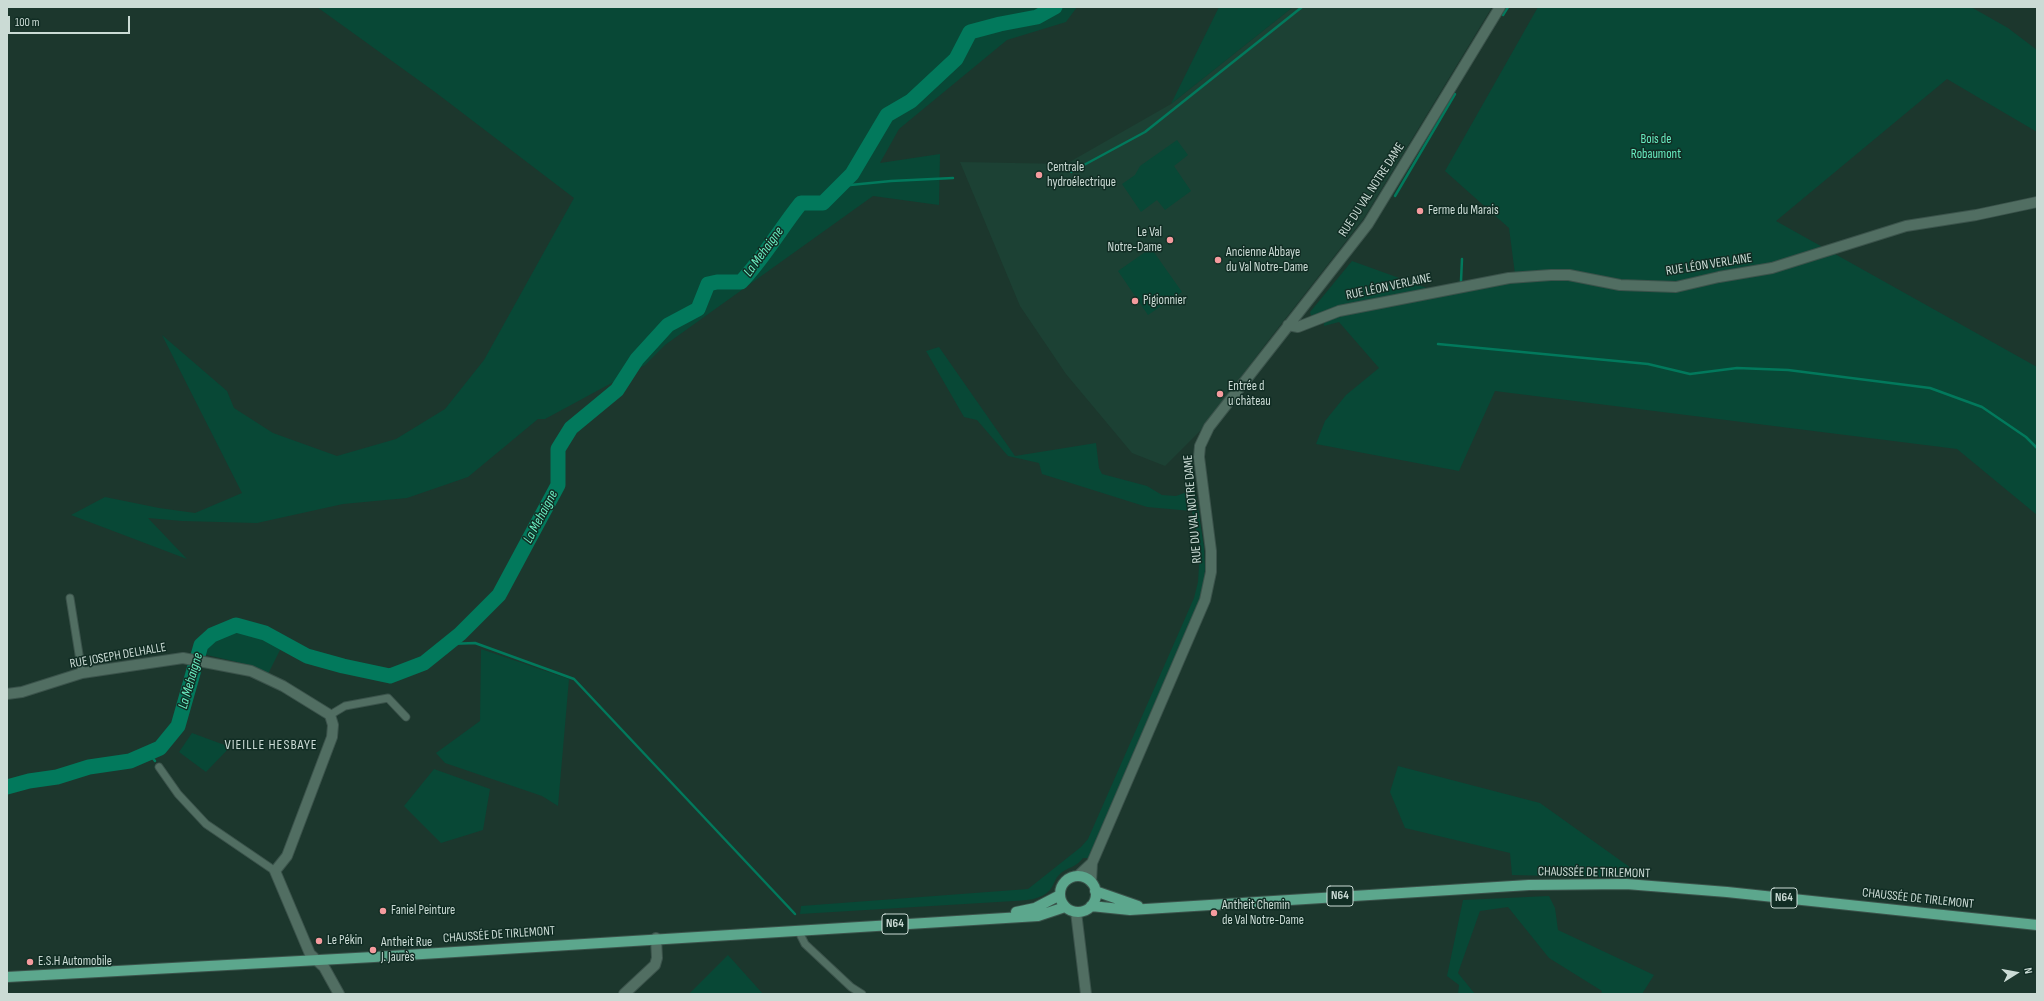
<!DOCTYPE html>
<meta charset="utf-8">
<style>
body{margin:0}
#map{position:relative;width:2044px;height:1001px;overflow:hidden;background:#1c372d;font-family:"Sofia Sans Condensed",sans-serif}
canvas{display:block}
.frame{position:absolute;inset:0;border:8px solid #cbdbd5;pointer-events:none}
.north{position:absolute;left:1996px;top:953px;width:40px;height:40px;-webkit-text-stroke:3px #112d24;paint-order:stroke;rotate:79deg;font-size:11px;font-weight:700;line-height:16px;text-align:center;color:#cbdbd5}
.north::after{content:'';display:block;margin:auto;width:14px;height:18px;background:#cbdbd5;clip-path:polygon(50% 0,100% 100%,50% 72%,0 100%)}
.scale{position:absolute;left:8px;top:16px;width:122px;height:18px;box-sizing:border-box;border:2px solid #cbdbd5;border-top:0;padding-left:5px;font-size:12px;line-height:14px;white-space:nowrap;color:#cbdbd5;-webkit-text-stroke:3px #112d24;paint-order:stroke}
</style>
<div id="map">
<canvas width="2044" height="1001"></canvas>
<div class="frame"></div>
<div class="north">N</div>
<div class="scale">100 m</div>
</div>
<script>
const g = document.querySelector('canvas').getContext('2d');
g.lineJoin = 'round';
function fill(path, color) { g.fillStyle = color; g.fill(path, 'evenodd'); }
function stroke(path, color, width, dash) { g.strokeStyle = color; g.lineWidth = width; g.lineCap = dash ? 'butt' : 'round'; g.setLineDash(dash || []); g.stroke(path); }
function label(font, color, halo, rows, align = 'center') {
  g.font = font + ' "Sofia Sans Condensed",sans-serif'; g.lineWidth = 3; g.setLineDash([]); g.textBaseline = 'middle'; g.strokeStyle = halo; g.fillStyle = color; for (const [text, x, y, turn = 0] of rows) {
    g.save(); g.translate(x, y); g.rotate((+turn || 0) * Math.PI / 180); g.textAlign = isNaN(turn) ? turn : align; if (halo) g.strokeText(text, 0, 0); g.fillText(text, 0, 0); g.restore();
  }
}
const built = new Path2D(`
 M1293 7H1492L1364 218 1264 346 1204 427 1165 466 1132 453 1066 374 1020 306 960 162 1066 164 1171 104Z`);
const green = new Path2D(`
 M317 7H1077L1066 22 1007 40 899 129 880 163 940 154 939 205 873 196 665 345 645 365 545 419H538L468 477 407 498 343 504 257 523 182 521 148 518 187 559 71 515 105 497 159 508 195 513 242 493 162 335 227 391 234 408 273 433 337 456 396 439 445 409 484 360 574 198 435 92Z
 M1219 7H1293L1171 104Z
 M1538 7H1971L2008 28 2037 50V132L1947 79 1776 221 2037 367V515L1957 449 1495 391 1459 471 1316 444 1325 421 1346 395 1379 368 1339 322 1324 326V313L1311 316 1310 312 1352 261 1427 288 1515 274 1509 228 1445 171Z
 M1177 140 1188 155 1174 166 1191 191 1165 210 1157 200 1141 212 1122 184 1135 175 1140 166Z
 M1151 248 1182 292 1148 315 1118 271Z
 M939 347 1015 456 1096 443 1099 468 1102 474 1147 486 1162 495 1176 496 1187 492 1194 483 1204 547 1205 569 1203 592 1196 613 1089 858H1083C1074 869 1069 866 1060 874 1055 878 1054 885 1050 890 1041 900 1027 900 1014 901L800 914 801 906 1028 889 1081 847 1088 839 1194 598 1198 582 1200 551 1192 511 1147 507 1042 474 1039 463 1008 456 977 420 964 417 926 351Z
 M238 631 266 639 281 648 268 674 250 665 203 654 215 637Z
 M481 649 569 679 558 806 542 796 445 763 436 753 480 721Z
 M192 733 230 747 206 772 179 752Z
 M1398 766 1540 803 1645 878 1512 875 1510 853 1405 828 1390 792Z
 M434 769 490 789 483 830 441 843 404 806Z
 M1549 896 1555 908 1558 930 1654 975 1642 994H1601L1602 991 1549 958 1508 907 1480 911 1458 973 1475 994H1458L1459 985 1447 976 1463 900Z
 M728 955 763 994H689Z`);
const stream = new Path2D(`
 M1503 15 1508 7
 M1071 172 1145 132 1302 7
 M840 186 891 181 953 178
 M1395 196 1455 94
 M1461 281 1462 259
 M1438 344 1648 364 1690 374 1737 368 1788 370 1930 388 1982 407 2026 437 2037 448
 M448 644 475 643 574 679 795 914
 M149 753 155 761`);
const river = new Path2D(`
 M7 787 29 781 57 777 89 767 130 761 160 748 178 726 201 645 212 635 236 625 265 633 307 656 343 666 390 676 424 663 460 634 499 595 558 485V449L571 428 617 390 637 359 668 325 698 309 708 284 717 282H741C764 258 780 229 801 203H823L852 174 887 115 911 101 956 59 970 32 1000 24 1037 17 1055 7`);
const street = new Path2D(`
 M70 598 82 673
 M330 715 345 706 388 698 406 717
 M159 767 178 794 206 824 275 871
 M798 930 805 944 851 987 862 994`);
const secondary = new Path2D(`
 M1288 325 1298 327 1339 311 1509 278 1551 275H1569L1620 285 1676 287 1719 277 1772 268 1906 226 1976 215 2037 202
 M7 694 22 692 82 673 183 658 251 671 283 686 330 715 333 725 332 737 287 856 275 871 310 954 324 967 339 994
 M1078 876 1092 863 1205 600 1211 572V551L1199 457 1200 446 1209 427 1368 224 1500 7
 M1091 882 1092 863
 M1076 912 1086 994
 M624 994 655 965 657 958 656 938`);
const primary = new Path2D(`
 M1060 894a18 18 0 1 1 36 0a18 18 0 1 1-36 0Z
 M1095 891 1138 906
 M1091 906 1130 910 1529 885 1626 884 1727 892 2037 925
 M1016 912 1035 908 1060 895
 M7 977 374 957 1038 916 1065 907`);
const markers = [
 [1039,175,4,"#f59b9e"],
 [1420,211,4,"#f59b9e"],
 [1170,240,4,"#f59b9e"],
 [1218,260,4,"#f59b9e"],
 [1135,301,4,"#f59b9e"],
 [1220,394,4,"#f59b9e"],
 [383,911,4,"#f59b9e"],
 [1214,913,4,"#f59b9e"],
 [319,941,4,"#f59b9e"],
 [373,950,4,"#f59b9e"],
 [30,962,4,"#f59b9e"]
];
const shields = [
 [1340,896,26],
 [1784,898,26],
 [895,924,26]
];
const shieldNames = [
 ["N64",1340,896],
 ["N64",1784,898],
 ["N64",895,924]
];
const parkNames = [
 ["Bois de",1656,140],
 ["Robaumont",1656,155]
];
const poiNames = [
 ["Centrale",1047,168],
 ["hydroélectrique",1047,183],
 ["Ferme du Marais",1428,211],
 ["Le Val",1162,233,"right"],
 ["Notre-Dame",1162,248,"right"],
 ["Ancienne Abbaye",1226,253],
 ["du Val Notre-Dame",1226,268],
 ["Pigionnier",1143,301],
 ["Entrée d",1228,387],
 ["u chàteau",1228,402],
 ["Antheit Chemin",1222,906],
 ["de Val Notre-Dame",1222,921],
 ["Faniel Peinture",391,911],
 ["Le Pékin",327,941],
 ["Antheit Rue",381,943],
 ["J. Jaurès",381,958],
 ["E.S.H Automobile",38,962]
];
const streetNames = [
 ["RUE DU VAL NOTRE DAME",1372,190,-57],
 ["RUE LÉON VERLAINE",1709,265,-9],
 ["RUE LÉON VERLAINE",1389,287,-12],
 ["RUE DU VAL NOTRE DAME",1193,509,-95],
 ["RUE JOSEPH DELHALLE",118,656,-10],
 ["CHAUSSÉE DE TIRLEMONT",1594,873,1],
 ["CHAUSSÉE DE TIRLEMONT",1918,899,6],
 ["CHAUSSÉE DE TIRLEMONT",499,935,-4]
];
const waterNames = [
 ["La Mehaigne",764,252,-54],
 ["La Mehaigne",541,517,-62],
 ["La Mehaigne",191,681,-74]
];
const neighbourhoodNames = [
 ["VIEILLE HESBAYE",271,745]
];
fill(built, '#1c4134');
fill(green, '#084836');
stroke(stream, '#02795c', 2.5);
stroke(river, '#02795c', 15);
stroke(street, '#3b534b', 9);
stroke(secondary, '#3b534b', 12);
stroke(primary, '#3b534b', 12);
stroke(street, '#516e62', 7);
stroke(secondary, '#516e62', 10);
stroke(primary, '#5ca78d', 10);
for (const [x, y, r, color] of markers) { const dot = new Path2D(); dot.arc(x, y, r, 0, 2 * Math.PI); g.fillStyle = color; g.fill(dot); stroke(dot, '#112d24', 1.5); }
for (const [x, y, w] of shields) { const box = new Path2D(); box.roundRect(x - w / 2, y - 10, w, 20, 3); g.fillStyle = '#112d24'; g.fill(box); stroke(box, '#cbdbd5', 1); }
label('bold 12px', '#cbdbd5', null, shieldNames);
label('13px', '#68ecc0', '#112d24', parkNames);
label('13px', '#cbdbd5', '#112d24', poiNames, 'left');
label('13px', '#cbdbd5', '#112d24', streetNames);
label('italic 14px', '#6aeec2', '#112d24', waterNames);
g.letterSpacing = '1px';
label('14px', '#cbdbd5', '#112d24', neighbourhoodNames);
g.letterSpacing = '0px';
</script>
